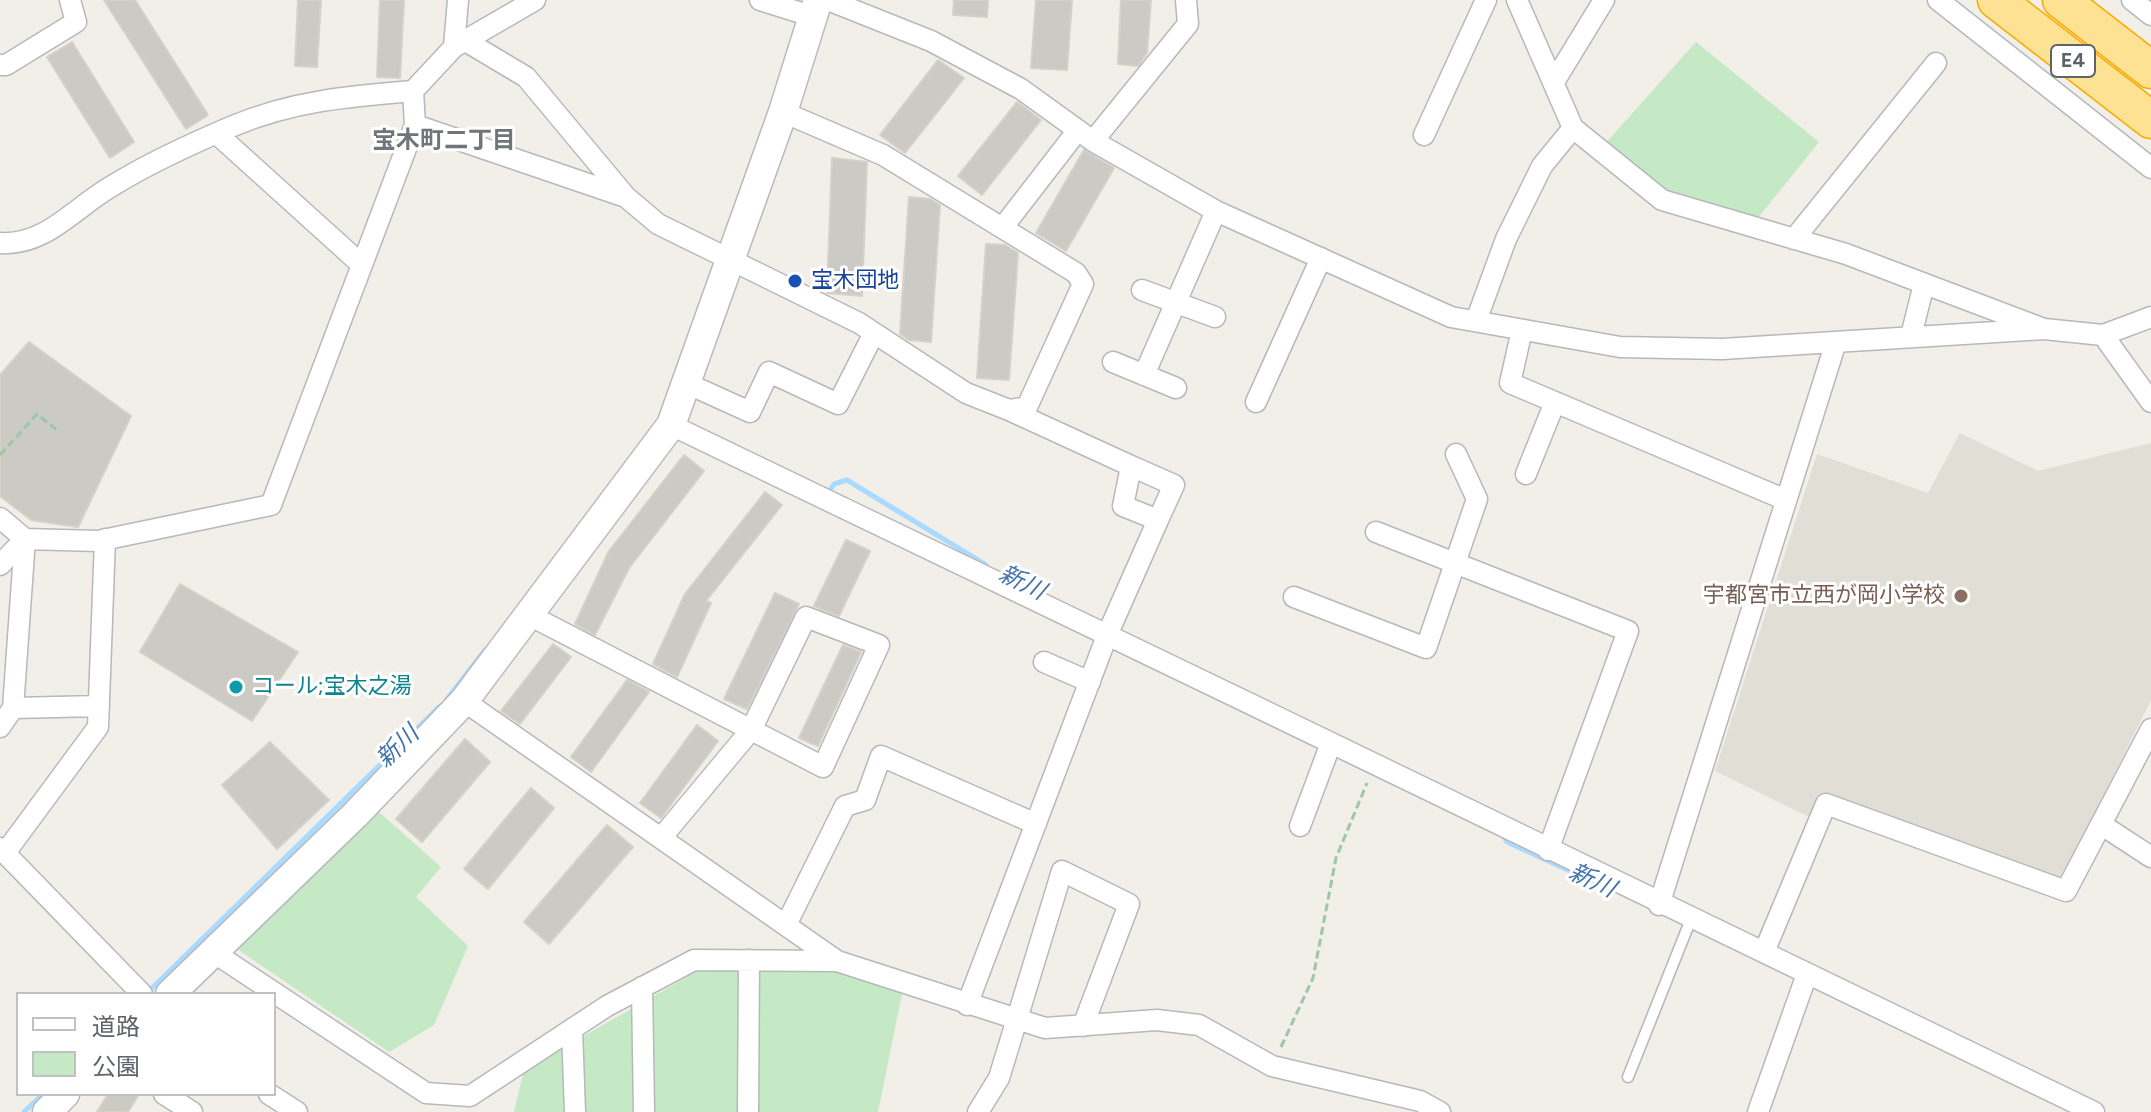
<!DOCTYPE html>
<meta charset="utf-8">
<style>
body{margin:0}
#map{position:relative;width:2151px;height:1112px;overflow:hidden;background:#f1efe8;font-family:Figtree,"Noto Sans JP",sans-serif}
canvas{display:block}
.legend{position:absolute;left:16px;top:992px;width:260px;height:104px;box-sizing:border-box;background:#fff;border:2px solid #bfc1c3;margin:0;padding:10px 14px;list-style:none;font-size:24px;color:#5f6368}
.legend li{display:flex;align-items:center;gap:16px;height:40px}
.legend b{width:40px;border:2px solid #bfc1c3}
</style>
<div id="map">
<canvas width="2151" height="1112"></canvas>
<ul class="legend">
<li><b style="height:10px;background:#fff"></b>道路</li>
<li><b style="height:22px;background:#c5e8c5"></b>公園</li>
</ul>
</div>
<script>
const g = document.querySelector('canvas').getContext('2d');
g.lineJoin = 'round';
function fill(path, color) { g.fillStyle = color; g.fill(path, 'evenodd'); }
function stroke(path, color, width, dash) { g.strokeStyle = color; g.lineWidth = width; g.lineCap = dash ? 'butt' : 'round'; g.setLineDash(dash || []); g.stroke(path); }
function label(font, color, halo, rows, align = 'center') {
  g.font = font + ' Figtree,"Noto Sans JP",sans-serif'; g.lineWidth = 6; g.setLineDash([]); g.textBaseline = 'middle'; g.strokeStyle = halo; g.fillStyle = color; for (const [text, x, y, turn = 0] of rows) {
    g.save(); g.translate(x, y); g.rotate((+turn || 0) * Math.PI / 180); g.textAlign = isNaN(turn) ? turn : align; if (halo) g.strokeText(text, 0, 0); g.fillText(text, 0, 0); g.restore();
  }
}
const education = new Path2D(`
 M1960 433 2038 471 2151 443V700L2061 882 1823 793 1811 818 1715 771 1817 454 1928 493Z`);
const green = new Path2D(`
 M1696 42 1819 142 1753 224 1668 196 1604 145Z
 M379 812 441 867 416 897 468 946 434 1025 389 1052 237 949Z
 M829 964 903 989 878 1112H514L524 1070 696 972Z`);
const stream = new Path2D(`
 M827 495 834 484 847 480 986 565
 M447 699 485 650
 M1502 834 1507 842 1609 889
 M147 993 440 706
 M24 1112 43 1094`);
const building = new Path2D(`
 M104 0H135L208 115 186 129Z
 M298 0H321L317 67 295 66Z
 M380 0H404L400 78 377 77Z
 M954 0H988L987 17 953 15Z
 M1036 0H1072L1067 70 1031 68Z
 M1121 0H1151L1147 53 1138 66 1118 64Z
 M72 42 134 142 110 158 47 57Z
 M938 60 964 78 905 153 880 135Z
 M1017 102 1041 120 982 195 958 176Z
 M1084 150 1114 168 1066 251 1036 233Z
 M832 158 867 162 862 296 827 293Z
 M909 197 930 199 940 205 931 342 909 340 900 334Z
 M986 244 1005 245 1018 253 1009 380 977 378Z
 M29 342 131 416 78 527 31 520 0 496V375Z
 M684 455 704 471 629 568 595 635 575 624 609 551Z
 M765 492 782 505 706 601 711 603 677 677 653 664 685 594Z
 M846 540 870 551 839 616 814 606Z
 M180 584 298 652 252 721 140 652Z
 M775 593 799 604 747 709 724 699Z
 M553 644 571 657 520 724 501 711Z
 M843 645 861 652 818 746 799 738Z
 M627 680 649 692 591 772 571 757Z
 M697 725 718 741 661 818 640 803Z
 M465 739 490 762 422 842 396 819Z
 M270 742 329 800 277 849 222 785Z
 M531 788 554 808 488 889 464 869Z
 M607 825 633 847 549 944 524 922Z
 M108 1094H139L128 1112H97Z`);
const path = new Path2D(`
 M0 455 37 414 57 430
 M1281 1047 1313 978 1336 858 1367 783`);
const lane = new Path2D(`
 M1628 1077 1691 919`);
const street = new Path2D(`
 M760 0 814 17
 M828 0 931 41 1021 89 1093 141 1216 211 1451 317 1620 347 1722 349 2044 329
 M1517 0 1573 128 1662 200 1846 254 2044 329 2103 335 2151 317
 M1938 0 2151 168
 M2132 0 2151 15
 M464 40 526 77 626 197 658 224 859 323 966 393 1009 410 1027 407 1083 284 1076 273 883 155 783 112
 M454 47 458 0
 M0 65H6L76 22 70 0
 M1554 82 1604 0
 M413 91 415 125 626 197
 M217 134 362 265
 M1424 135 1486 0
 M1093 141 1188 24 1186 0
 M1003 227 1078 130
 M1794 239 1936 63
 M0 243C46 246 75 207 112 186 149 163 193 143 233 126 292 101 351 96 413 91L454 47 535 0
 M1142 290 1215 317
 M1476 321 1506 239 1542 166 1573 128
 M1522 330 1510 383 1786 500
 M2103 335 2151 402
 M1911 336 1924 284
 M1113 362 1176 388
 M1144 375 1216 211
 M686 383 750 412 769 372 838 404 874 333
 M1256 402 1321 258
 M671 425C1147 651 1618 885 2094 1112
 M1131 466 1174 485 1158 520
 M1526 474 1555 402
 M0 518 25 539 98 541 271 505 415 125
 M1376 532 1628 631 1548 850
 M0 565 25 539
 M1294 597 1426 648 1477 499 1456 454
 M529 615 823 767 879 645 806 617 751 730 661 838
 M1044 662 1090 682
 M464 701 837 961 1045 1028 1157 1020 1199 1025 1272 1066 1420 1101 1440 1112
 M13 708 99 706
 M0 727 13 708 25 539
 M2102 825 2151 857
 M1300 826 1331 743
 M0 848 142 994
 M5 853 98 727 105 539
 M1659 905 1836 342
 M786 925 845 806 865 800 881 756 1036 824
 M213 952 426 1093 470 1096 607 1006 694 960 837 961
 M1764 952 1826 804 2066 891 2151 729
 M642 987 644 1112
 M967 1005 1108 633 1158 520 1123 506 1131 466 1009 410
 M572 1029 575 1112
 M164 1094 192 1112
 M269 1094 297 1112
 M748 1112 749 960
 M978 1112 999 1078 1062 871 1129 904 1083 1026
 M1758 1112 1807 974`);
const secondary = new Path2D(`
 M170 994 356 814 464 701 671 425 783 112 818 0
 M47 1112 65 1094`);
const highway = new Path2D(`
 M1996 0 2151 120
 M2061 0 2151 70`);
const markers = [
 [795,281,8,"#1a4fb4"],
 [1961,596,8,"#8d6e63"],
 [236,687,8,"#0f9aa8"]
];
const shields = [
 [2073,61,44]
];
const shieldNames = [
 ["E4",2073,61]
];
const transitNames = [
 ["宝木団地",811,281]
];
const educationNames = [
 ["宇都宮市立西が岡小学校",1945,596]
];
const cultureNames = [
 ["コール;宝木之湯",252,687]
];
const neighbourhoodNames = [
 ["宝木町二丁目",444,141]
];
const waterNames = [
 ["新川",1022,583,26],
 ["新川",398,747,-44],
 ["新川",1592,881,25]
];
fill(education, '#e1ded6');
fill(green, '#c5e8c5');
stroke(stream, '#aadaff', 5);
fill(building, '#cccac5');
stroke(building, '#d6d1c6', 2);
stroke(lane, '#b5b8bc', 13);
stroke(street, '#b5b8bc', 23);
stroke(secondary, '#b6babf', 31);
stroke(highway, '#f9ab00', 39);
stroke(path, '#9cc7a9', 3, [8, 4]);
stroke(lane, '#fff', 10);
stroke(street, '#fff', 20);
stroke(secondary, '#fff', 28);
stroke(highway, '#fde293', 36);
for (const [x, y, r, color] of markers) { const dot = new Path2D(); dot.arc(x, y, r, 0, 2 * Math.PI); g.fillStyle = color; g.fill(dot); stroke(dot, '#fff', 3); }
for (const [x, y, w] of shields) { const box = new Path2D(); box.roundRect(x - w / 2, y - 16, w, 32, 6); g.fillStyle = '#fff'; g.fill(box); stroke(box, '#5f6368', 2); }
label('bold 20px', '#5f6368', null, shieldNames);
label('22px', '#164399', '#fff', transitNames, 'left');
label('22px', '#785e54', '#fff', educationNames, 'right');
label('22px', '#0d838f', '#fff', cultureNames, 'left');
label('bold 24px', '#70757a', '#fff', neighbourhoodNames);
label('italic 24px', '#4174aa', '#fff', waterNames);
</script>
